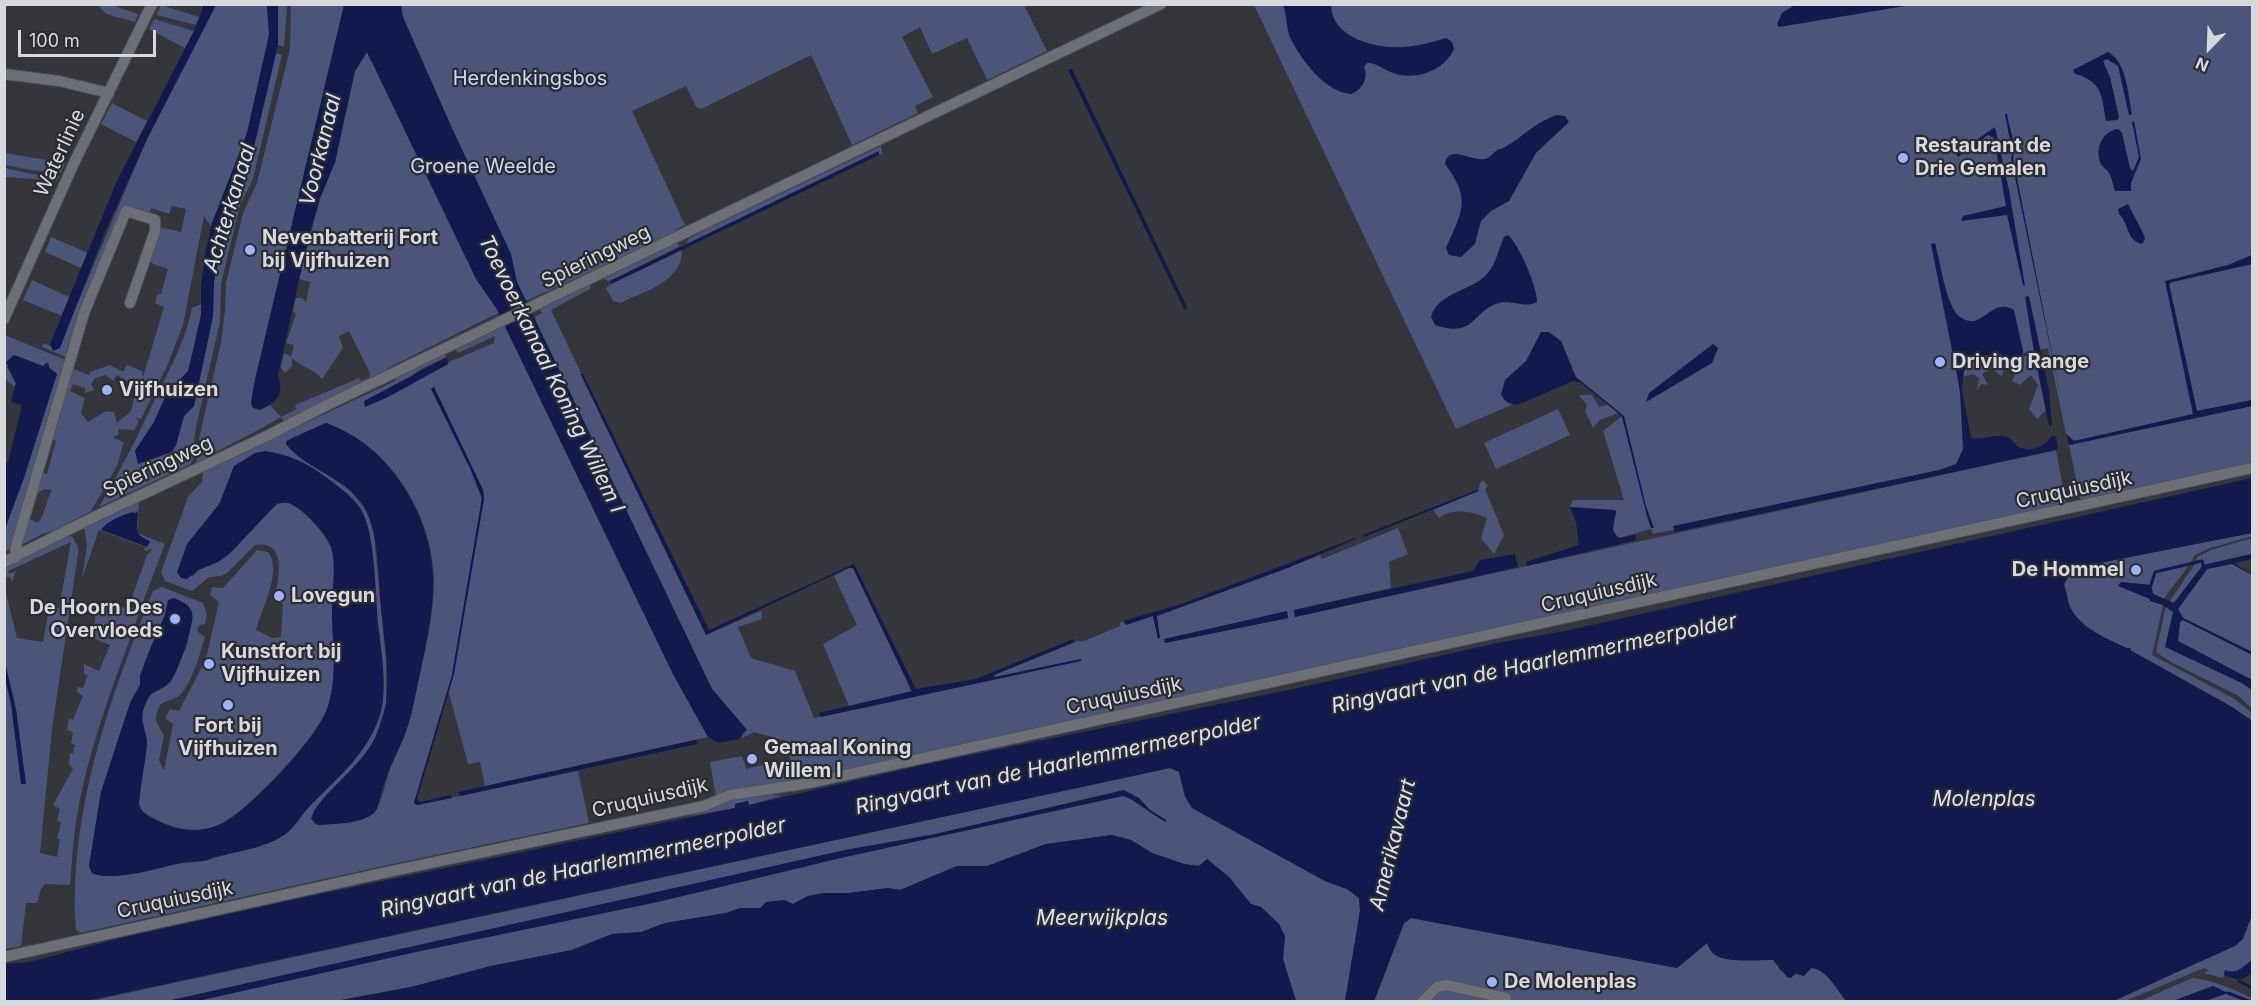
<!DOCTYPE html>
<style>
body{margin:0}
#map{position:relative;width:2257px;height:1006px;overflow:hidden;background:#34363b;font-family:Inter,sans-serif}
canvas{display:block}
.frame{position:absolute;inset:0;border:6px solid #d8d9dd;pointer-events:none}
.north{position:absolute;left:2179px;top:18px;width:60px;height:60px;-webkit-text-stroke:4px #2a2c31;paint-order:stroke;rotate:203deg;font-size:16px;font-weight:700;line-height:24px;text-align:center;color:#d8d9dd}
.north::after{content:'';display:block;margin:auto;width:21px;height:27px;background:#d8d9dd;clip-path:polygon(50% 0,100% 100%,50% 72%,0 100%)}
.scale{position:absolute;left:18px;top:30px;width:138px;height:27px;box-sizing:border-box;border:3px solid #d8d9dd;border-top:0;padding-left:8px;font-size:18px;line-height:21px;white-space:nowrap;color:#d8d9dd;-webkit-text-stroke:4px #2a2c31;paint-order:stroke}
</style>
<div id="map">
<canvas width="2257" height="1006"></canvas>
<div class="frame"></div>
<div class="north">N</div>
<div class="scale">100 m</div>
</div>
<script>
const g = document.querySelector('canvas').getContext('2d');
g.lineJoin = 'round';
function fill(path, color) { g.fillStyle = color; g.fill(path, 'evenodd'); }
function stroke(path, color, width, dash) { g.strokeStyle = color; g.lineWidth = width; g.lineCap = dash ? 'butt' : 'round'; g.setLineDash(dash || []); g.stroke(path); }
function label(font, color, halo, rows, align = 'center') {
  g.font = font + ' Inter,sans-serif'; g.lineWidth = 4.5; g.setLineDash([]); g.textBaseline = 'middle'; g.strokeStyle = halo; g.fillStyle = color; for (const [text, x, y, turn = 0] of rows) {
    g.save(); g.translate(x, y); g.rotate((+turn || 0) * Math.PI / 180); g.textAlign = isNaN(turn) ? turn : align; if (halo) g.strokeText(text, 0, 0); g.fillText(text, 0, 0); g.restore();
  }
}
const green = new Path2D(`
 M98 5H111L138 14 135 22 106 14Z
 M161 5 199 17 196 25 156 15Z
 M216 5H267L269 35 247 133 211 226 204 216 183 325 167 366 141 419 136 418 139 422 134 430 118 429 119 434 113 438 124 442 117 466 91 511 56 530 42 534 18 547 5 551V529L57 374 49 367V363L44 367 17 356 7 367 16 384 14 386 5 379V335L68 361 66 366 89 375 90 372 110 365 123 372 127 365 142 371 143 377 164 307 155 303 157 295 161 294 168 269 151 263 149 260 159 227 181 232 186 209 172 206 169 214 151 208 149 214 126 207 67 348 66 357 42 347 44 343 52 347 53 350 79 300 147 139ZM106 375 113 381 117 375 130 383 136 389 131 411 117 423 114 412 106 411 88 422 81 413 85 398 70 391 73 384 85 388V393L94 390 91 384 95 378ZM47 437 56 441 47 474 37 470ZM44 489 52 490C46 501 45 514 38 523L30 519 38 493Z
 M278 5H287L284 47 278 45Z
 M291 5H344L252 395 260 410 270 405 281 417 297 409 294 406 298 404 359 378 360 381 369 378 370 373 349 331 339 336 343 348 322 379C312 367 302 368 292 358V366L285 373 281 368 284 353 291 357 294 345 286 343 296 314 293 311 296 298H302L306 302 310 282 299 279 320 198 335 162 355 71 367 52 371 62 392 5H1024L1047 51 987 80 967 38 932 54 920 27 902 37 933 97 915 106 918 113 916 114 852 145 811 55 701 109 696 107 686 86 632 111 685 225 675 230 676 233 490 317 388 368 386 373 284 421 281 417C253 434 222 448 196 463L201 444 199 439 221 342 225 311 226 283 243 213 257 183 290 49Z
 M1254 5H2252V261L2166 282 2195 416 2073 441 2066 434 2048 348 2034 351 2047 409 2037 419 2029 409 2038 385 2031 375 2020 385 2012 381 2022 358 2033 351 1974 362 1980 367 1989 364 2004 371 2001 376 1992 368 1982 374 1988 385 1981 384 1977 390 1979 378 1973 374 1962 377 1964 371 1970 363 1957 366 1968 467 1653 534 1651 529 1619 538 1613 531 1616 511 1570 507 1573 500H1624L1603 431 1622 416 1618 413 1600 420 1593 428 1585 411 1587 405 1579 395H1592L1599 407 1608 405 1573 378 1456 429Z
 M154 19 194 31 185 48 149 29Z
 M275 53 282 55 253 179 240 205 221 284 220 322 196 427 194 441 197 446 191 464 99 507C121 470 139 433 157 395 171 367 186 339 192 308L202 304 201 315 188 371 166 395 154 422 135 451 176 445 184 416 194 406 213 316 214 281 231 211 236 197 243 187 249 168Z
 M112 103 147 121 136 142 101 124Z
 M881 146 882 154H879L878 152 687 244 688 239 711 227Z
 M5 153 65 163 61 173 31 170 5 165Z
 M5 168 32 174 60 176 57 181 5 177Z
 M51 237 88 253 81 268 45 252Z
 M677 243 680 246 610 281 603 279Z
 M682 250C682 282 646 290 621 303L613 301 606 288 611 284Z
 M2252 264V400L2197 411 2169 283Z
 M32 280 69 297 62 316 23 300Z
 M591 284 590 289 551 310 706 635 761 611 762 619 738 627 751 658 795 671 814 718C903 698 992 681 1081 659L995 677 994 675 1075 642 1084 641 1120 626V623L1123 621 1126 624 1153 616 1158 638H1160L1156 616 1320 555 1322 559 1398 528 1408 554 1389 562 1391 588 1294 610 1295 617 2056 450 2066 503 2064 506 1490 633 1358 658 1095 719 716 797 710 762 742 756 746 769 775 762 793 769 786 741 754 732 740 739 747 730 712 689 537 324 535 317 542 313 540 309ZM1287 611 1288 618 1165 643Z
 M505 325 673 674 708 737 485 786 480 762 468 764 449 693 484 499 483 490 434 387 431 389 470 468 482 498 452 675 415 803 417 805 578 771 589 823 397 863 80 933 76 930C68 813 110 698 153 591L162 587 203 603 207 614 205 624 200 625 197 628 198 632 205 637C200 653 192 684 179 696 174 700 167 700 161 704 152 721 157 721 164 736L159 760 164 771 173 724 165 718 170 709 179 711 206 659 219 602 210 595 212 587 223 588 257 550 268 552C283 570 261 610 256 630L272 638 281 637 283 604 276 599 275 596C279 578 287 539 255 545L227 573 221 576 209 577 192 591 165 581 161 572 188 497 202 482 203 471 395 381 396 378 444 354 447 357 419 370 386 398 448 364 449 362 494 343 495 336 458 353 455 349ZM326 423C389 446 432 512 434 579 434 611 427 643 420 674 412 708 406 732 392 765 384 781 384 808 367 817 357 824 330 824 318 825L313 823 314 811 318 805 353 769 369 750 376 736 386 704V660L375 545 373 530 366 510 349 489 299 456 286 444V441ZM260 452C290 455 301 459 326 477 337 485 348 493 357 504 376 526 375 594 378 624 381 652 388 687 380 714 368 754 337 779 309 807 302 815 296 825 288 832 270 847 243 850 221 856 215 857 209 860 203 861 194 862 185 862 176 864 150 870 118 881 92 873L89 866 101 792 130 703 140 685V675L150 649 165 615 168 601 193 617 186 648 170 682 150 694 143 711 142 722 147 743 139 803V809L143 812C159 822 179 832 198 831 210 830 222 824 232 817 256 800 318 736 327 709 339 677 332 643 332 610 332 591 336 570 332 551 329 537 304 510 291 504 287 502 281 503 277 504 255 519 243 546 220 561 208 568 202 565 192 577L187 544 217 509 234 466Z
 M2252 406V465L2084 502 2080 498 2069 445Z
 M1558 409 1570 435 1496 469 1484 443Z
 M1483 480 1488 486 1485 489 1504 535 1494 554 1481 538 1487 518C1472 511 1453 508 1439 518L1433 510 1478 491 1480 483Z
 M139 501 137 533 165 544 141 607 130 603 147 555 152 550 149 549 147 551 144 550 145 547 99 530 82 578 87 546 84 526Z
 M2252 533V536L2210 548 2195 555C2187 571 2173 584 2164 599L2153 594 2151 585 2133 583 2150 600 2163 605 2152 655 2233 698 2252 713V721L2232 707 2130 650V648L2127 649C2106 638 2081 629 2070 607 2067 600 2067 592 2064 584L2074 568Z
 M72 536 78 547V554L52 729 40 853 57 857 60 839H57L61 822 57 821 60 809 53 805 73 769 69 764 70 753 73 754 75 745 71 743 73 732 67 730 69 718 73 720 83 696 77 692V687L83 688 88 675 84 674V664L99 671 110 645 93 638 97 602 128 608 129 606 140 611C116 678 89 745 77 816 73 839 72 862 70 885L45 884 41 889 37 903H26L21 946 5 949 4 585 17 638 43 642 49 608H59L71 542 8 571 9 574 16 571 12 582 10 577 7 578 5 567 57 539Z
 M2252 538V554L2203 565 2174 603 2169 602 2195 564 2207 561 2196 560 2197 557 2211 550Z
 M2232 564 2252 575V652L2183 618 2178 609 2207 569Z
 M849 568H853L912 692 849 706 823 644 857 625 834 576Z
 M2166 606 2174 612 2166 647C2195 660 2226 671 2252 690V708L2237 695 2171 662 2156 652Z
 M2183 620 2252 654V680L2178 641 2180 622Z
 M1170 768 1179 772 1185 797 1192 808 1325 881 1347 889 1359 898 1360 911 1345 1001H1296L1283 959 1285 936 1261 907 1251 904 1229 877 1207 859 1199 866 1184 864 1152 853 1131 840 1112 835 1046 844 987 866H957L900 890 888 888 849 893H824L808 896 793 904 784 900 760 908H740L726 913 665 923 641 932 612 934 572 950 491 966 411 987 336 1001 86 1002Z
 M772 795 781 796 749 805 748 801 735 804V808L690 816 741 797Z
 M2252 908V960C2243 967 2237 975 2225 970L2223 978 2204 973 2209 970 2204 968 2125 1001 2113 1002 2199 961 2213 956Z
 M1411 918 1677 968 1707 943 1712 953 1737 960H1773L1776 962 1780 971 1804 976 1811 968C1826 968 1838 991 1846 1001L1374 1002 1404 923Z
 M2192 978C2213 980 2233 989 2252 998V1001H2205L2227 993 2213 986 2173 1001 2138 1002Z`);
const water = new Path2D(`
 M1796 4H1911V5L1779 27 1777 24 1782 13Z
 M204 5H216L147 139 105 232 60 348 53 351 50 344 116 183 194 31Z
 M267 5H278V45L249 168 243 187 236 197 231 211 214 281 213 316 194 406 184 416 176 445 172 452 138 464 135 451 154 422 166 395 188 371 191 360 201 315V286L206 249 211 226 247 133 269 35Z
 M344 5H401L403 17 452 128 511 254 517 282 712 689 747 730 744 731 740 739 718 743 708 737 673 674 496 308 476 279 367 52 355 71 335 162 320 198 307 244 278 375C284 395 278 401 260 410L253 408 251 403 255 379Z
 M1283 5H1331C1332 39 1377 49 1404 47 1419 46 1432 42 1446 38L1452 42 1454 49C1444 71 1415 81 1393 73 1384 70 1376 62 1367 63L1364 67C1369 78 1362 90 1351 94 1325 92 1301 60 1290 37 1286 27 1287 15 1283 5Z
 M2108 52C2127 62 2128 95 2132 114L2129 115 2118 66 2107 59 2103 61 2110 77 2119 117 2117 120 2106 121C2101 93 2103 83 2074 73L2073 70Z
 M1072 69 1186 305 1187 310 1184 309 1068 70Z
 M2005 114H2007C2009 128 2017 145 2013 158L2061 399 2011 158 2014 148 2009 136Z
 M1557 115 1565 116 1569 122 1536 153 1509 201 1491 211 1481 221 1475 244 1461 257 1449 255 1446 248C1462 211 1472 200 1445 164 1448 143 1472 162 1485 159 1490 158 1492 154 1496 151 1503 147 1498 151 1505 147 1523 137 1536 121 1557 115Z
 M2134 121 2141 159 2131 183V191H2115C2113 185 2112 178 2109 173 2106 169 2102 167 2100 162 2095 147 2103 131 2118 129L2122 133 2130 168 2133 171 2139 157 2132 122Z
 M1995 127 2009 190 2025 286 2023 285 2007 215 1961 221 1963 216 2006 206 1994 138 1988 135 1958 157 1956 154Z
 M879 151V155L611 284 610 281Z
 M2128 204 2144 235 2145 239 2142 244C2125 240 2130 224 2119 214L2118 209Z
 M1508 235C1519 244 1538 289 1537 302 1525 309 1512 299 1499 303 1472 310 1476 339 1435 325L1431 317C1437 293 1471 291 1486 275 1496 265 1498 250 1504 237Z
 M1935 243C1940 260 1946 307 1960 317 1983 333 1990 296 2014 310L2023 351 2021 361 2017 363 2004 355 1996 353 1984 356 1969 364 1964 371 1962 390 1971 438C1982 440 1992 435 2004 436 2011 437 2013 443 2019 447 2030 453 2046 447 2051 436H2056L2058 447 2056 450 1675 532 1673 526 1939 470 1956 464 1963 449 1960 391 1931 244Z
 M2252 255V264L2171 282 2169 285 2197 411 2252 400V406L2069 445 2066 434 2074 441 2193 414 2165 281 2228 265Z
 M2029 296 2049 391 2052 425 2049 426 2034 352 2025 297Z
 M1541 332H1549L1561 341 1576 377 1624 416 1646 506 1654 528H1651L1647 516 1622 417 1618 413 1579 382 1573 381 1520 404C1511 406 1504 402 1501 394L1505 380 1526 361Z
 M1713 344 1718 348 1712 363 1646 402 1649 393Z
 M14 355 43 366 47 362 49 368 57 374 24 478 5 529V463L8 462 22 405 11 402 16 383 6 362Z
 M447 357 448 364 386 398 365 407 364 401Z
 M580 373 583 374 709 630 854 564 916 689 976 679 1073 639 1075 642 994 675 995 677 1081 659V661L821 717 819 713 912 691 853 568H848L706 635Z
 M434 387 483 490 484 499 454 674 417 799 420 802 451 795 452 798 417 805 414 803 415 799 452 675 482 498 470 468 431 389Z
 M326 423C361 436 385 457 405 489 443 552 436 600 421 669 416 690 413 712 406 732 402 743 396 754 391 765 385 779 381 794 377 809 367 825 335 823 318 825L311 819 314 811C332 784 360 767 375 738 380 727 384 715 386 703 390 672 384 640 381 608 378 577 380 528 361 502 341 476 304 468 286 444L288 440Z
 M265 451C290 455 307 463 327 478 338 487 352 496 360 508 376 532 375 595 378 624 381 651 388 689 380 715 367 755 336 778 309 807 301 815 296 825 288 832 269 847 243 850 220 856 214 857 209 860 203 861 194 862 185 862 176 864 156 869 110 882 92 873L89 866 101 792 130 703 140 685V676L150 649 165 615 168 600 174 598C181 601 189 604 192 612 195 623 178 673 170 682 159 694 148 688 143 711 140 722 147 732 147 743 146 762 140 783 139 803 140 816 162 823 174 827 191 832 207 831 223 823 252 808 319 737 328 706 338 675 332 642 332 610 332 590 337 566 331 547 327 534 303 509 291 504 287 502 281 503 277 504L228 555 217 562 198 570 187 579 181 578 177 572 187 544 220 503 234 466 255 453Z
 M2252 478V533L2074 568 2064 584C2067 592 2067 600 2070 607 2081 629 2106 638 2127 648H2131L2130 650 2232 707 2252 721V915L2243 939 2235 946 2113 1001H1846C1838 991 1826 968 1811 968L1804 976 1796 973 1791 978 1787 977 1773 960C1758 960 1726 963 1715 955 1711 952 1709 948 1707 943L1677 968 1411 918 1404 923 1374 1001H1345L1360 911 1359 898 1347 889 1325 881 1192 808 1185 796 1179 772 1170 768 86 1001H5V964L29 962 125 937 306 897 735 808V804L748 801 749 805 927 764 1298 688 1497 643 1565 631Z
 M1477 490 1479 491 1364 537 1363 535Z
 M1570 507 1615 510 1616 512C1614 523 1609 531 1619 538L1635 535 1636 540 1527 566 1526 562 1579 545 1576 522Z
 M136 511 138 513C137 529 133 534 150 541L147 547 101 530C107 521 122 515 133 512L135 514Z
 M1355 538 1356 539 1288 568 1157 616 1160 638 1158 639 1153 616 1126 625 1123 621 1181 604Z
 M1515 554 1518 567 1295 617 1294 610 1473 571 1480 560Z
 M2252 554V559L2234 563 2252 575 2232 564 2207 569 2178 609 2183 618 2252 652V655L2183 620 2180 622 2178 641 2252 680V690L2244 684 2165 647 2173 612 2163 605 2150 601V599L2118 586 2121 582 2151 585 2153 594 2174 603 2203 565Z
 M1287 611 1288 618 1165 643 1164 639Z
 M4 658 16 709 26 784H21L11 704 5 679Z
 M695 740 698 741 697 744 460 796 458 792Z
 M1124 790 1139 798 1150 810 1166 820V822C1154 816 1131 797 1123 796L841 858 658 902 416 952 198 1001H167L845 850 935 834Z
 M1112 835 1131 840 1152 853 1184 864 1199 866 1207 859 1229 877 1251 904 1261 907 1279 924 1285 936 1283 959 1296 1001H336L411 987 491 966 572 950 612 934 641 932 665 923 726 913 740 908H760L766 902 784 900 793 904 808 896 824 893H849L888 888 900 890 957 866H987L1046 844Z
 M2252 960V972C2242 982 2237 980 2224 975L2225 970C2237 975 2243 967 2252 960Z
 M2213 986 2228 993 2205 1001H2173Z`);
const stream = new Path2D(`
 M2151 585 2155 572 2202 561 2203 565
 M2239 981 2252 988
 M2228 993 2251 1002`);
const minor = new Path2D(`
 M4 74 59 81 109 93
 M4 319 74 163 152 4
 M15 558 16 546 84 313 126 211 155 220V231L130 303
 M4 562 92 518 269 435 327 405 1161 4
 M4 957 397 870 704 806 730 795 809 783 2252 468
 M1422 1002 1437 987 1446 985 1506 998`);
const markers = [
 [1903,158,6,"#9fb3fd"],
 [250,250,6,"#9fb3fd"],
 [1940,362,6,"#9fb3fd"],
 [107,390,6,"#9fb3fd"],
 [2136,570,6,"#9fb3fd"],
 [279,596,6,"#9fb3fd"],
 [175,619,6,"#9fb3fd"],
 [209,664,6,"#9fb3fd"],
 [228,705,6,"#9fb3fd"],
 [752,759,6,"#9fb3fd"],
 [1492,982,6,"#9fb3fd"]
];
const parkNames = [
 ["Herdenkingsbos",530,79],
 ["Groene Weelde",483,167]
];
const poiNames = [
 ["Restaurant de",1915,146],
 ["Drie Gemalen",1915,169],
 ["Nevenbatterij Fort",262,238],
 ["bij Vijfhuizen",262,261],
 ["Driving Range",1952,362],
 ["Vijfhuizen",119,390],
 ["De Hommel",2124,570,"right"],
 ["Lovegun",291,596],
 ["De Hoorn Des",163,608,"right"],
 ["Overvloeds",163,631,"right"],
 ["Kunstfort bij",221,652],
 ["Vijfhuizen",221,675],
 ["Fort bij",228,726,"center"],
 ["Vijfhuizen",228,749,"center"],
 ["Gemaal Koning",764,748],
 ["Willem I",764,771],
 ["De Molenplas",1504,982]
];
const streetNames = [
 ["Waterlinie",60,153,-65],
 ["Spieringweg",596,257,-26],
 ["Spieringweg",158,467,-25],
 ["Cruquiusdijk",2074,490,-12],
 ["Cruquiusdijk",1599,593,-13],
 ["Cruquiusdijk",1124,696,-12],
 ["Cruquiusdijk",650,798,-13],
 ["Cruquiusdijk",175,900,-12]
];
const waterNames = [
 ["Voorkanaal",321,150,-76],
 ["Achterkanaal",230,208,-73],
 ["Toevoerkanaal Koning Willem I",551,374,64],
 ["Ringvaart van de Haarlemmermeerpolder",1534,664,-12],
 ["Ringvaart van de Haarlemmermeerpolder",1058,765,-12],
 ["Molenplas",1984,800],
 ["Amerikavaart",1393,845,-76],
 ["Ringvaart van de Haarlemmermeerpolder",583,868,-12],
 ["Meerwijkplas",1102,919]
];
fill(green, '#4b5579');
fill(water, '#12194c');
stroke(stream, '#12194c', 3);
stroke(minor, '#505256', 12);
stroke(minor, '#6d6f76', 10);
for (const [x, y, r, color] of markers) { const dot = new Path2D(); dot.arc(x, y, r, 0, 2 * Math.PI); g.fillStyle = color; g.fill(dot); stroke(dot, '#2a2c31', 2); }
label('20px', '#cbd6f9', '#2a2c31', parkNames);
label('bold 20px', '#d8d9dd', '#2a2c31', poiNames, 'left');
label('20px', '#d8d9dd', '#2a2c31', streetNames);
label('italic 21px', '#dbe1f2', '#2a2c31', waterNames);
</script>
